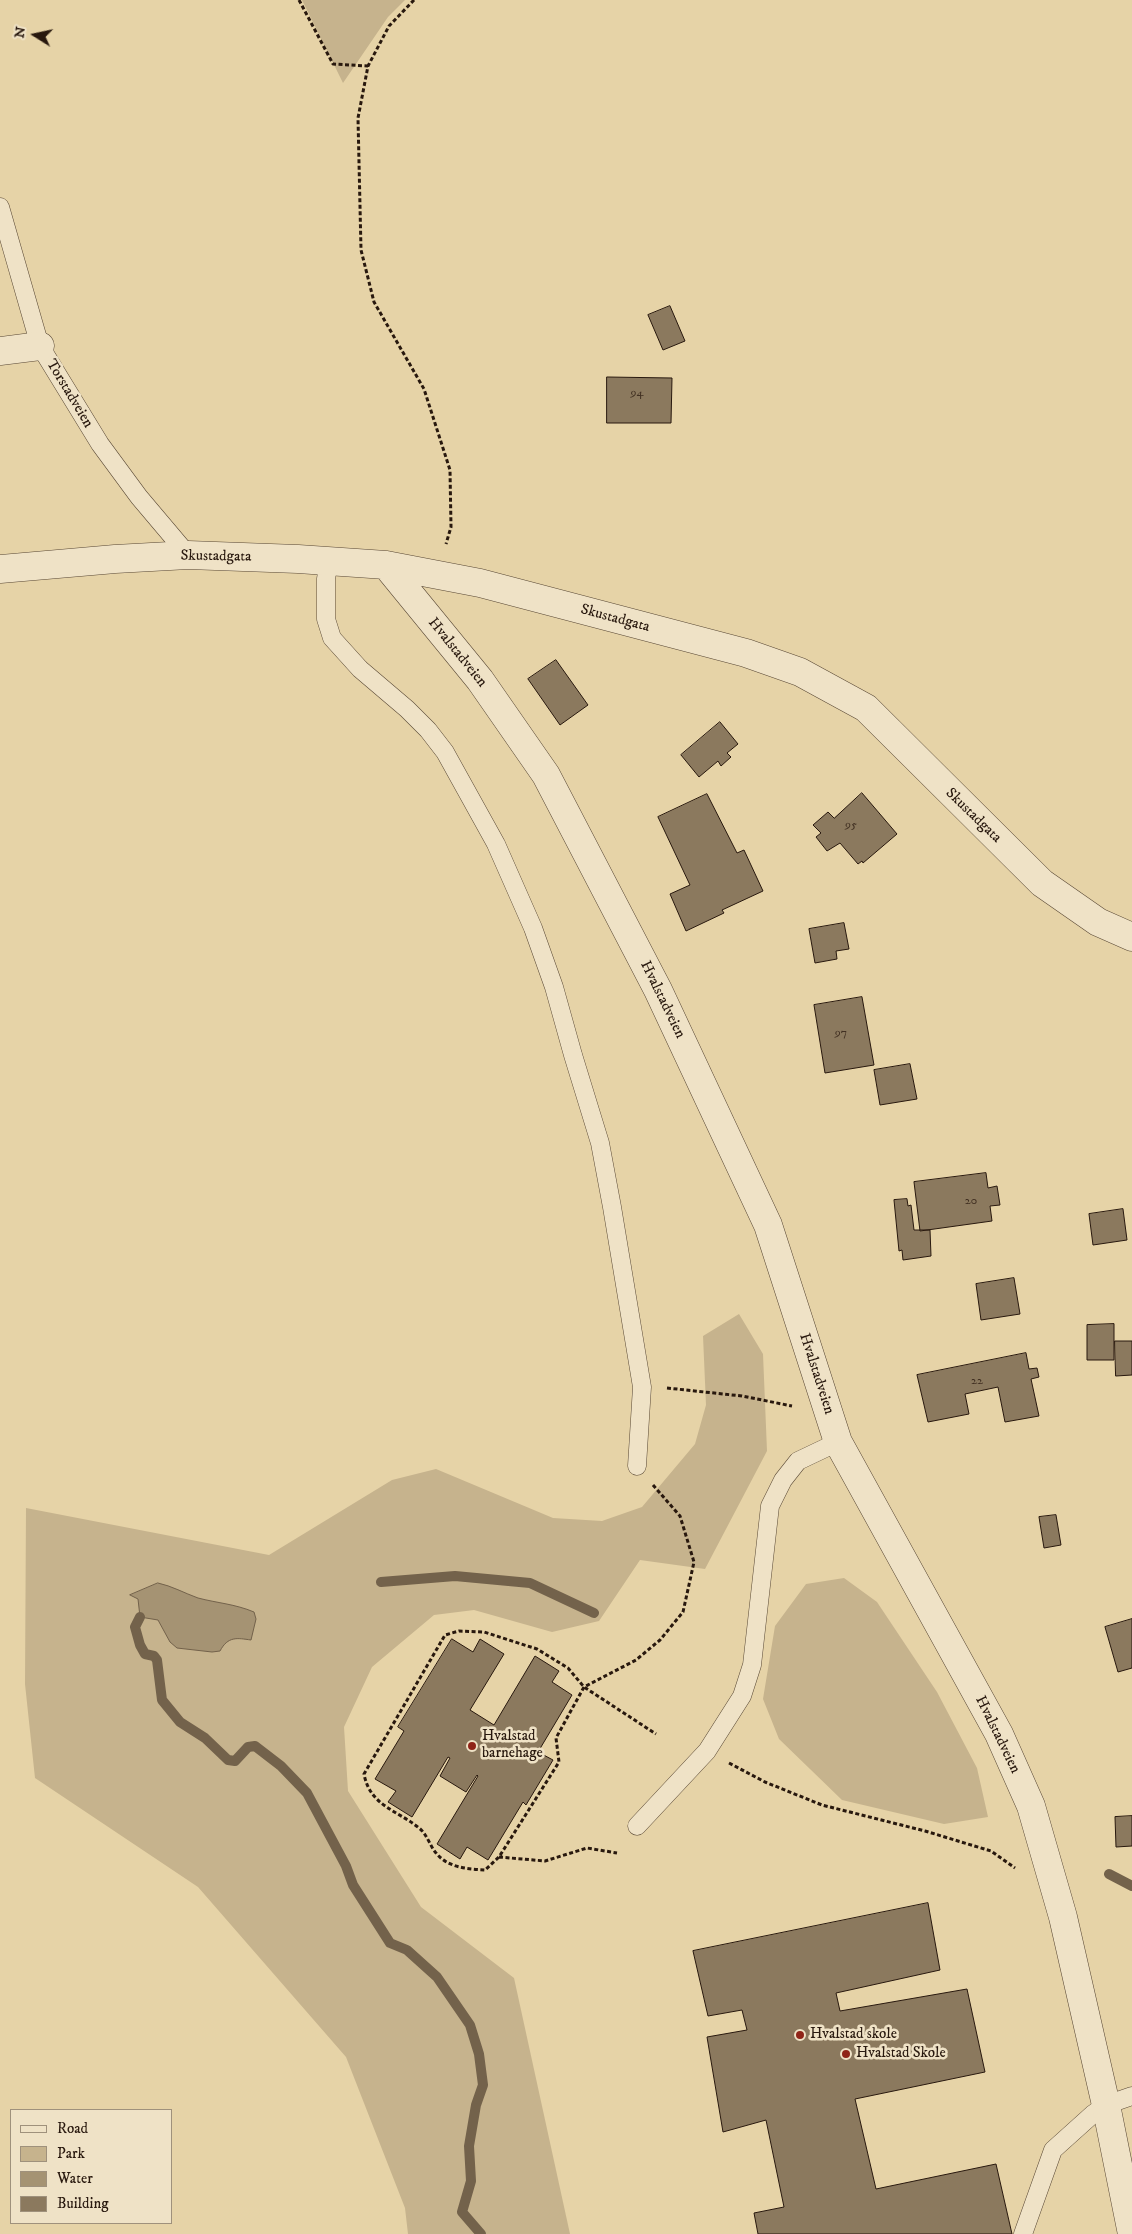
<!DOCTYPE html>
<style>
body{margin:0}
#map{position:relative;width:1132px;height:2234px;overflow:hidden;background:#e6d3a7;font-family:"IM FELL DW Pica",serif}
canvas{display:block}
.legend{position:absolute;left:10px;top:2109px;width:162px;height:115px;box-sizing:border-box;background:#efe2c6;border:1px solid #9f917c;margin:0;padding:6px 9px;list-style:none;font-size:15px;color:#28180e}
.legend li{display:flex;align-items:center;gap:10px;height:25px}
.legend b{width:25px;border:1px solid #9f917c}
.north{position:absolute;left:10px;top:10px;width:50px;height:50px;-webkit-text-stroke:4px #efe2c6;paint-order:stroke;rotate:280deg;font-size:14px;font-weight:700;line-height:20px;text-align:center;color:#28180e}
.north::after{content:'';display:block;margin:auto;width:18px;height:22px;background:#28180e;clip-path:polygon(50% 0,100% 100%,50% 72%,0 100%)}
</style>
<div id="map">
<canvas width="1132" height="2234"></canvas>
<ul class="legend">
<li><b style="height:6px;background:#efe2c6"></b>Road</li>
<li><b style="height:14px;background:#c6b38d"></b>Park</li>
<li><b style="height:14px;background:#a59373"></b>Water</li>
<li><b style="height:14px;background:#8b795e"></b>Building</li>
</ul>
<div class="north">N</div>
</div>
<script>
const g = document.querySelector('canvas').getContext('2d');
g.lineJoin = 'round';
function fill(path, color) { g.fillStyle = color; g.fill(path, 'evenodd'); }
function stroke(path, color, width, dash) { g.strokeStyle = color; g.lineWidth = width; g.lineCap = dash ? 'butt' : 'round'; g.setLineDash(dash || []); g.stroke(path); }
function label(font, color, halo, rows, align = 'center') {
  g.font = font + ' "IM FELL DW Pica",serif'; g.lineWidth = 5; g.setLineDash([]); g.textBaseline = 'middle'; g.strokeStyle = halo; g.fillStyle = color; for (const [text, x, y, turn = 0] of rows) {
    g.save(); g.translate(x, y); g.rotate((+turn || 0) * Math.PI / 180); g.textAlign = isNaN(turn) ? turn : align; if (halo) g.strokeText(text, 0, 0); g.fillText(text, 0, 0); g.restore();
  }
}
const green = new Path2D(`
 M302 0H405L388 17 343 83Z
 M739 1314 763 1354 767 1451 705 1569 640 1560 599 1621 552 1632 474 1610 434 1615 372 1667 344 1727 348 1791 421 1907 514 1978 570 2234H408L405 2208 346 2057 198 1887 35 1778 25 1684 26 1508 269 1555 392 1480 436 1469 553 1518 602 1521 642 1507 695 1444 706 1405 703 1336Z
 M844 1578 877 1602 937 1692 977 1768 988 1817 944 1824 842 1800 779 1739 763 1699 775 1626 806 1584Z`);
const water = new Path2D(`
 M158 1583C172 1586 184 1593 198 1598 217 1603 235 1604 254 1612L256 1619 251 1640C237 1638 228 1636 220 1651L212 1652 177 1648 170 1642 158 1620 140 1617 138 1599 130 1595Z`);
const stream = new Path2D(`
 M381 1582 455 1576 530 1583 594 1613
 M140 1617 135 1627 140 1645 145 1654 154 1656 157 1660 162 1700 180 1722 205 1738 228 1760 235 1761 248 1747 255 1746 281 1766 307 1793 346 1866 353 1885 390 1943 407 1950 437 1977 470 2025 479 2054 483 2085 476 2105 469 2146 471 2181 462 2212 481 2234
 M1109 1874 1132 1886`);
const building = new Path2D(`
 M670 306 685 341 663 350 648 315Z
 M607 377 672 378 671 423H607Z
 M556 660 588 705 560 725 528 679Z
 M720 722 738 744 727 753 731 757 721 766 718 761 699 777 681 755Z
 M862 793 897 834 863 863 862 861 858 864 840 843 827 851 816 837 821 833 813 825 828 812 834 818Z
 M707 794 737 853 744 850 763 891 722 910 724 913 686 931 670 894 690 885 658 817Z
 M844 923 849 949 836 951 837 959 815 963 809 929Z
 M862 997 874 1065 825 1073 814 1005Z
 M910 1064 917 1099 880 1105 874 1070Z
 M986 1173 988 1188 997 1186 1000 1205 990 1206 992 1221 920 1231 914 1182Z
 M907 1199 908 1206 911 1205 914 1230H930L931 1256 903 1260 902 1250 899 1251 894 1200Z
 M1123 1209 1127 1240 1093 1245 1089 1214Z
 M1014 1278 1020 1314 981 1320 976 1284Z
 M1114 1324V1360H1087V1325Z
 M1115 1341H1132V1375L1116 1376Z
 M1026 1353 1029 1369 1037 1368 1039 1377 1031 1379 1039 1416 1005 1422 998 1387 965 1394 969 1414 928 1422 917 1375Z
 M1056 1515 1061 1545 1044 1548 1039 1517Z
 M1132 1619V1668L1118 1672 1105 1627Z
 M452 1639 473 1652 480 1639 504 1654 470 1710 494 1725 535 1656 559 1671 552 1682 572 1695 538 1752 553 1760 526 1805 523 1802 488 1860 467 1847 460 1859 437 1844 478 1776 477 1775 466 1792 440 1776 450 1758 448 1757 412 1817 388 1802 396 1791 375 1779 404 1731 398 1727Z
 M1132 1816V1846L1116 1847 1115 1817Z
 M928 1903 940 1970 836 1993 840 2011 967 1989 985 2072 855 2099 876 2189 996 2164 1012 2234H758L754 2213 784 2207 766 2120 723 2132 707 2037 747 2030 742 2010 708 2016 693 1951Z`);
const path = new Path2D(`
 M299 0 333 64 368 66
 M414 0 389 26 368 66 358 118 361 250 374 302 424 389 450 470 451 527 446 544
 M667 1388 742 1396 792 1406
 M653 1485 680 1516 694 1562 683 1612 660 1640 636 1660 584 1687 556 1738 559 1762 499 1857 485 1870C468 1869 448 1868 436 1853 430 1846 427 1834 419 1828 397 1810 370 1806 364 1774L445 1635 459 1631 484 1632 537 1649 568 1668 584 1687 656 1734
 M729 1763 765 1782 822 1805 925 1831 991 1851 1015 1868
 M499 1857 545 1861 587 1848 617 1853`);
const lane = new Path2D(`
 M0 207 40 346 100 444 139 497 188 555
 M329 560 326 579V619L332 638 360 669 407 709 428 730 445 752 496 844 533 928 554 987 573 1055 600 1143 612 1207 642 1387 637 1466
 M637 1826 707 1751 742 1696 752 1665 770 1506 783 1480 798 1461 838 1442
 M1023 2234 1053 2150 1093 2114 1106 2105 1132 2096`);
const street = new Path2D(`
 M0 351 40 346
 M386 565 480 680 546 775 658 990 768 1225 838 1442 999 1734 1031 1806 1063 1917 1106 2105 1132 2234
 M0 569 115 559 188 555 298 559 386 565 480 583 746 653 800 672 866 708 1042 883 1098 922 1132 937`);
const markers = [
 [472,1746,5,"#8f2418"],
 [800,2035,5,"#8f2418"],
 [846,2054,5,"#8f2418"]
];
const numberNames = [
 ["94",637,394],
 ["95",851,826],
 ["97",841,1034],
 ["20",971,1202],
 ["22",977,1382]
];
const streetNames = [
 ["Torstadveien",69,394,59],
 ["Skustadgata",216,557,1],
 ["Skustadgata",615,619,15],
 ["Hvalstadveien",457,653,51],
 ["Skustadgata",973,816,44],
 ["Hvalstadveien",662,1000,64],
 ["Hvalstadveien",816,1374,72],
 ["Hvalstadveien",997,1735,64]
];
const poiNames = [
 ["Hvalstad",482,1737],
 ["barnehage",482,1754],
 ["Hvalstad skole",810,2035],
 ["Hvalstad Skole",856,2054]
];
fill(green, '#c6b38d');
fill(water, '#a59373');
stroke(water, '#73624b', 1);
stroke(stream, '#73624b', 10);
fill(building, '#8b795e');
stroke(building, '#28180e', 1);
stroke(lane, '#584734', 19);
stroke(street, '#584734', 29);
stroke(path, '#28180e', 3, [4, 2.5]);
stroke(lane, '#efe2c6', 18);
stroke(street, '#efe2c6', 28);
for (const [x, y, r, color] of markers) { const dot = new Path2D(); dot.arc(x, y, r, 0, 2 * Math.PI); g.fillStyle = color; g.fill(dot); stroke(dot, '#efe2c6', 2); }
label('12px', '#413022', null, numberNames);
label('15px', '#28180e', '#efe2c6', streetNames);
label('15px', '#28180e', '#efe2c6', poiNames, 'left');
</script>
